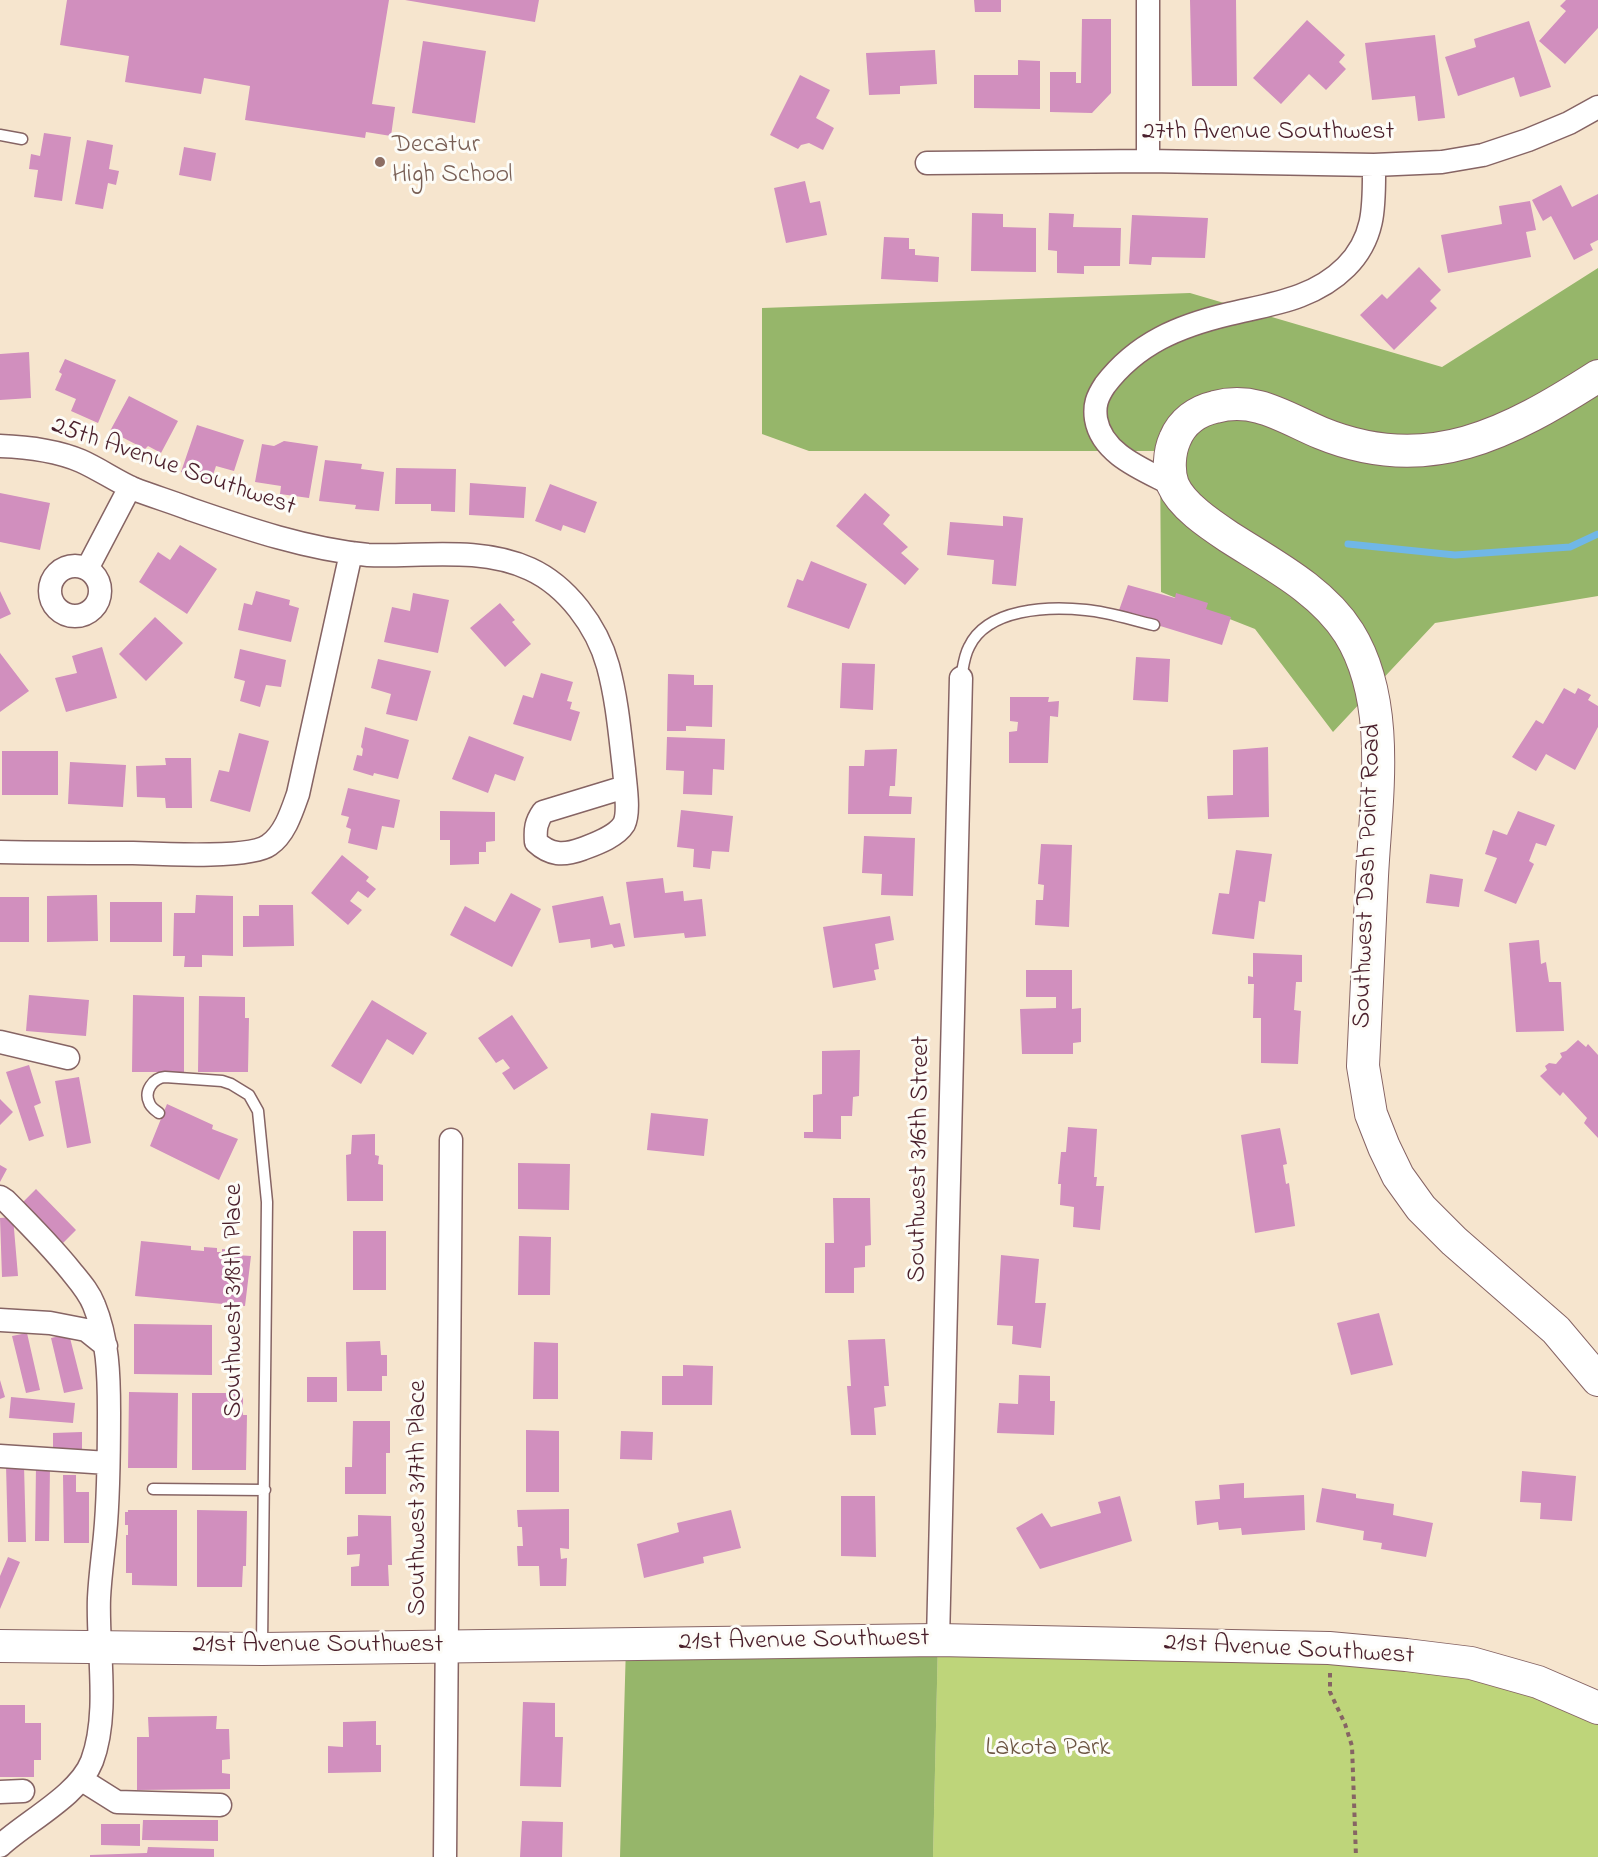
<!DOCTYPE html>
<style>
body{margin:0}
canvas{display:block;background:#f6e5ce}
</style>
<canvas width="1598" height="1857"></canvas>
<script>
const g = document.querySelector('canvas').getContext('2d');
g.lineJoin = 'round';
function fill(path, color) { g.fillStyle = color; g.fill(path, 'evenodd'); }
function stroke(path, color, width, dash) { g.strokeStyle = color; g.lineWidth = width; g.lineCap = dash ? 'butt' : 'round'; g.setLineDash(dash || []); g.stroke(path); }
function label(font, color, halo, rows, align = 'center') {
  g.font = font + ' "Indie Flower",sans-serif'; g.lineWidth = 6; g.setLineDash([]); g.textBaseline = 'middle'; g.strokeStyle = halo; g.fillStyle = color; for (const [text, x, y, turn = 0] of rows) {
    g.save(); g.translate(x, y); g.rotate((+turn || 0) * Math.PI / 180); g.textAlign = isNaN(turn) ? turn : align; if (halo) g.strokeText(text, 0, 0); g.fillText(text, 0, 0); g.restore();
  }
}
const green = new Path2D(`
 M938 1640 1363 1651 1598 1708V1857H933Z`);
const forest = new Path2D(`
 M1598 268V596L1435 623 1333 732 1255 629 1161 592 1160 451H809L762 434V308L1190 293 1442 367Z
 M938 1640 933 1857H620L626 1645Z`);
const stream = new Path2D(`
 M1348 544 1455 555 1570 547 1598 534`);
const building = new Path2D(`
 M67 0H389L372 104 395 107 391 136 366 132 365 138 245 120 250 86 204 78 201 94 125 82 129 56 60 45Z
 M405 0H539L535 22Z
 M974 0H1001V12H975Z
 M1190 0H1236L1237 86H1192Z
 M1566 0H1598V28L1565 64 1539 41 1566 11 1560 6Z
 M1082 19H1111V93L1092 113 1050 112V72H1076V83H1081Z
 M1307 20 1345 55 1339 62 1346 69 1326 90 1309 74 1281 104 1253 78Z
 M1529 21 1551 87 1520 97 1514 77 1458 96 1445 57 1476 47 1474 39Z
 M1435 35 1445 118 1418 121 1415 96 1372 100 1365 43Z
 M423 41 486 51 475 123 412 113Z
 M935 50 937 84 900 86V94L869 95 866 53Z
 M1018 60 1040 61V109L974 108V75H1018Z
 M800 75 830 90 816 118 834 128 823 150 809 143 801 145 798 149 770 135Z
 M44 133 71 137 62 201 34 197 38 170 29 169 31 154 40 156Z
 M87 140 113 145 109 169 119 171 116 185 108 183 103 209 75 204Z
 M184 147 216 153 211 181 179 175Z
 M805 181 810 203 820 201 827 235 786 243 774 188Z
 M1561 185 1572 207 1598 194V240L1590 244 1593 250 1574 260 1551 216 1543 221 1532 200Z
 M1530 201 1536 230 1526 232 1531 257 1448 273 1441 235 1502 224 1499 206Z
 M972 213 1003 214V227L1036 228V272L971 271Z
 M1049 213 1074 214 1073 227 1121 228 1120 266H1084V274L1057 273V251L1048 250Z
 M1132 215 1208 218 1205 258 1152 257 1151 265 1129 264Z
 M884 237 909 238V249H915V255L939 257 938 282 881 279Z
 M1419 267 1441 290 1430 301 1437 308 1394 350 1360 315 1382 294 1387 299Z
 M29 352 31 398 0 400V354Z
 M65 359 116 380 98 423 71 411 76 399 55 390 62 374 59 372Z
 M129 396 178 421 161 453 148 446 145 449 110 431Z
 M197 425 244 440 234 471 216 466 211 481 181 472Z
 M284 441 318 446 309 498 280 494 281 486 255 482 262 444 274 446Z
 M325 460 362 464 361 469 384 472 379 511 355 509 356 505 319 501Z
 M396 468 456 469 455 512 431 511V504H395Z
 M470 483 526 487 524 518 469 515Z
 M550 484 597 502 585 533 563 525 561 531 535 521Z
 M0 493 50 503 40 550 0 542Z
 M865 493 890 515 883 524 908 547 901 553 919 569 905 585 836 526Z
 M1003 516 1023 518 1016 586 992 584 994 560 947 555 950 522 1003 526Z
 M180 545 217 569 187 614 139 582 158 552 170 560Z
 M811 561 867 584 849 629 787 607 797 579 803 581Z
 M1128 585 1175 598 1176 593 1208 603 1206 609 1231 617 1222 645 1118 613Z
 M0 591 11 614 0 619Z
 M256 591 290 600 289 605 299 608 291 642 238 630 244 603 252 605Z
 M413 593 449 600 438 653 384 642 392 607 410 611Z
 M500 603 515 620 512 622 531 644 505 667 470 628Z
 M155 617 183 643 146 681 119 654Z
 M102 647 117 698 66 712 55 678 77 673 72 656Z
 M240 649 286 660 281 687 266 685 260 707 240 701 245 681 234 678Z
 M0 653 29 691 0 712Z
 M1136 657 1170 659 1168 702 1133 700Z
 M378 659 431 671 417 721 386 714 391 694 371 688Z
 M842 663 875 664 873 710 840 708Z
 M541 673 573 682 567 701 572 702 570 709 580 712 571 741 513 724 523 695 533 698Z
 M668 674 694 675V685H713L712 727 686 726V731H667Z
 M1564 688 1575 694 1578 688 1591 695 1588 700 1598 706V727L1575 770 1546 754 1536 771 1512 757 1536 720 1543 724Z
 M1010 697H1049L1048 702 1059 701 1058 717 1050 716 1048 763H1009V732L1017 731 1018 722 1010 721Z
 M365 727 409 740 398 779 374 773 373 776 353 770 357 755 362 756 363 749 361 747Z
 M239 733 269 741 250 812 210 801 219 770 229 772Z
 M469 736 524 757 515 781 495 774 488 793 452 779Z
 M667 737 725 739 724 770 713 769 712 795 683 794 684 771 666 770Z
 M1268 747 1269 817 1208 819 1207 796 1233 795V750Z
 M897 749 895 786H890L889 796 912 797 911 814H848L849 766H864L865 750Z
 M2 751H58V795H2Z
 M165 758H191L192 808H166L165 798 137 797 136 766 166 765Z
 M70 762 126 765 123 807 68 804Z
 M348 788 400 800 394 828 382 826 377 850 348 843 351 829 346 827 349 817 341 815Z
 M681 810 733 816 729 852 712 851 710 869 693 867 694 849 677 847Z
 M440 811 495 812V841L486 842V852H479V864L450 865V840H440Z
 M1518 811 1555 825 1546 846 1536 843 1529 861 1534 864 1516 904 1484 891 1497 858 1485 854 1493 830 1507 835Z
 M864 836 915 838 913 896 881 895 882 874 862 873Z
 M1041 844 1072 845 1069 927 1035 925 1036 900H1043L1044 885 1038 884Z
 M1236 850 1272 854 1265 902 1259 901 1254 939 1212 934 1219 893 1229 894Z
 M342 855 369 877 366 881 376 889 368 898 358 891 350 901 362 910 348 925 311 893Z
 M1430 874 1463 879 1459 907 1426 903Z
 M663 878 665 893 683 891 684 901 702 899 706 936 685 938 684 933 634 938 626 882Z
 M511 893 541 909 512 967 450 935 465 906 495 922Z
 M97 895 98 941 47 942V896Z
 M196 895 233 896V956L202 955V967H184L185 956H173L174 913H195Z
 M603 896 610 925 620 923 625 946 614 948 612 944 591 948 590 939 559 943 552 906Z
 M0 897H29V942H0Z
 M110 902H162V942H110Z
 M259 905H293L294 946 243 947V916H259Z
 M890 916 894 940 875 944 879 969 874 970 876 980 833 988 823 927Z
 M1539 940 1541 964 1546 962 1549 982H1561L1564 1031 1516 1032 1509 943Z
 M1253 953 1302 955V982H1296L1294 1010 1301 1011 1298 1064 1261 1063V1018H1253L1254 984H1248V976L1253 977Z
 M1026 970H1072V1009L1081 1008V1042L1073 1043V1054H1022L1020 1009 1056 1008V997H1026Z
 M29 995 89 1000 86 1036 26 1031Z
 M133 995 184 997V1072H132Z
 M199 996 245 997V1018H249L248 1072H198Z
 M372 1000 427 1033 413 1055 387 1039 361 1084 331 1066Z
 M512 1015 548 1068 514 1090 502 1073 510 1068 503 1059 496 1063 478 1038Z
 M1578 1040 1586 1047 1588 1044 1598 1055V1138L1584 1123 1587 1118 1563 1092 1560 1096 1540 1076 1547 1070 1545 1066 1549 1063 1556 1064 1562 1057 1560 1053 1566 1051Z
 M860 1050 859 1096 853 1097 852 1116H841V1139L804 1138V1132H813V1095L822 1094V1051Z
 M29 1065 41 1103 34 1106 44 1136 29 1141 6 1072Z
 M79 1077 91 1143 67 1148 55 1081Z
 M0 1099 13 1112 0 1125Z
 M167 1104 213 1125 212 1129 238 1139 219 1180 150 1146Z
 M651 1113 708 1119 704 1156 647 1150Z
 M1068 1127 1097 1129 1094 1177H1097L1096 1186H1104L1100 1230 1073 1227 1074 1207 1060 1205 1061 1184H1058L1061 1152H1066Z
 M1280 1128 1287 1164 1283 1165 1286 1184 1289 1183 1295 1226 1255 1233 1241 1135Z
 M375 1134V1155L379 1156 378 1164 383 1165V1201H347L346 1155 351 1154 352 1135Z
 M518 1163 570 1164 569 1210 518 1209Z
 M0 1165 7 1169 0 1182Z
 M36 1189 76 1230 63 1243 23 1202Z
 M833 1198H870L871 1245 865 1246V1267L854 1268V1293H825V1243H834Z
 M13 1217 18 1276 2 1277 0 1218Z
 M353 1231H386V1290H353Z
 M519 1236 551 1237 550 1295H518Z
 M141 1241 191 1246V1250L204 1251V1247L217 1248V1252H222V1249L237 1250 236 1255 251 1256 245 1306 135 1296Z
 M1001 1255 1039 1259 1035 1303H1046L1041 1348 1012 1344 1013 1326 997 1325Z
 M1379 1313 1393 1365 1351 1375 1337 1323Z
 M134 1324 212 1325V1375L134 1374Z
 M27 1333 40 1390 26 1393 12 1336Z
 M69 1334 83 1389 64 1393 51 1338Z
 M885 1339 889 1386H884L886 1406 874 1408 876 1435H851L847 1386H851L848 1340Z
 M380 1341 381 1355H387V1376H382V1391H347L346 1342Z
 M534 1342 558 1343V1399H533Z
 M683 1365 713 1366 712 1405H662V1376H683Z
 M1019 1375 1050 1376V1401H1055L1054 1435 997 1433 999 1403 1018 1404Z
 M307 1377H337V1402H307Z
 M0 1380 5 1397 0 1399Z
 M129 1392 178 1393 177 1468H128Z
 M192 1393H243V1415H247L246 1470H192Z
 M11 1397 75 1403 73 1423 9 1418Z
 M353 1421H390V1453H386V1494H345V1467H352Z
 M526 1430 559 1431V1492H526Z
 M621 1431 653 1432 652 1460 620 1459Z
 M82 1432V1452L53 1453V1433Z
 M6 1465H24L26 1542H8Z
 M36 1465 50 1466 49 1541H35Z
 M1522 1471 1576 1476 1572 1521 1540 1519 1541 1503 1520 1502Z
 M63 1475H76V1492H89V1543H64Z
 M1244 1483V1498L1304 1495 1305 1530 1242 1535 1241 1528 1219 1530 1218 1522 1197 1525 1195 1501 1220 1499 1219 1485Z
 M1322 1488 1356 1494V1498L1394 1504 1393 1515 1433 1523 1426 1557 1381 1549 1382 1543 1363 1540 1364 1531 1316 1522Z
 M841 1496H875L876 1557 841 1556Z
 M1120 1496 1132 1541 1040 1569 1016 1528 1042 1513 1051 1527 1101 1513 1098 1502Z
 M569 1509V1549L560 1548 561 1559 567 1558 566 1586H540L539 1566H518L517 1546H523L522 1527H518L517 1510Z
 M128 1510H177V1586L132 1585V1573H126V1535H128V1525H125V1512H128Z
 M197 1510 247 1511 246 1566H243L242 1587H197Z
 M731 1510 741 1548 703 1557 704 1563 644 1578 637 1544 679 1532 677 1523Z
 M358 1515 391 1516 392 1565H388L389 1586H351V1567L359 1566 360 1554 347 1555V1537L358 1536Z
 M8 1557 20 1562 0 1609V1576Z
 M523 1702 555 1703V1737H563L561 1787 520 1786Z
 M0 1705H25V1723H41V1760H34V1777H0Z
 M217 1716 216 1729H229L230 1759 222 1760V1773L230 1774V1789L137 1790V1737H149L148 1717Z
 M376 1721V1745H381V1772L328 1773V1746L343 1747V1722Z
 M143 1820H218V1841L142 1840Z
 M522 1821 563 1822 562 1857H520Z
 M101 1824H140V1846L101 1845Z
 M148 1847 214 1849V1857H90V1855L147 1853Z`);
const path = new Path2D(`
 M1330 1673V1692L1345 1724 1352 1746 1356 1857`);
const service = new Path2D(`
 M0 135 22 139
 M961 678C963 668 964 656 969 647 987 608 1049 606 1086 610 1109 612 1132 620 1154 625
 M159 1113C155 1110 150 1107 149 1102 144 1091 153 1078 165 1077L222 1081 231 1084 249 1095 258 1111 267 1202 262 1645
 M153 1489 265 1490`);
const minor = new Path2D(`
 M1148 0V161
 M927 163 1148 161 1374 165 1442 162 1483 155 1528 140 1569 123 1598 107
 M0 446C28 447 55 450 81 461 99 469 116 481 134 489 152 496 172 502 190 509 248 529 307 549 368 555 421 557 480 546 530 569 567 586 597 626 608 666 617 699 620 735 624 769 625 783 630 812 624 824 616 837 595 844 582 849 563 856 550 855 536 842 535 829 536 822 543 812L625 787
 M1173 485C1145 470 1102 455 1096 419 1094 405 1097 397 1105 385 1137 343 1179 326 1229 314 1271 304 1314 299 1346 267 1376 237 1374 204 1374 165
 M50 591a25 25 0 1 1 50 0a25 25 0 1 1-50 0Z
 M87 569 130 487
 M0 852C44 853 89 853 133 853 160 854 250 859 269 845 285 834 292 811 298 794L351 553
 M0 1042 68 1058
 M0 1197 6 1201C29 1224 51 1246 71 1271 80 1282 89 1292 94 1305 108 1339 109 1375 109 1412 109 1453 109 1494 105 1535 103 1556 100 1577 99 1598 97 1648 110 1713 92 1761 79 1795 27 1821 0 1846
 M0 1320 50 1323 86 1330 106 1346
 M0 1456 108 1463
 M938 1640 961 678
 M82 1780 117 1802 220 1805
 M0 1792 23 1791
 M445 1857 451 1140`);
const secondary = new Path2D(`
 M1598 376C1509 433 1428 477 1321 433 1285 418 1256 396 1215 407 1197 411 1182 422 1175 439 1169 452 1168 472 1173 485 1182 506 1211 525 1229 537 1271 564 1322 590 1349 633 1392 702 1376 799 1372 876 1369 940 1366 1003 1363 1066L1371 1114 1384 1147 1398 1176 1421 1208 1454 1241 1556 1330 1598 1380
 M0 1646 262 1649 938 1640 1329 1648 1406 1655 1471 1663 1538 1682 1598 1708`);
const markers = [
 [380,162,6,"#8d6e63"]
];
const streetNames = [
 ["27th Avenue Southwest",1268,134],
 ["25th Avenue Southwest",173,468,19],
 ["Southwest Dash Point Road",1369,876,-88],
 ["Southwest 316th Street",921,1159,-89],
 ["Southwest 318th Place",236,1301,-90],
 ["Southwest 317th Place",420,1498,-90],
 ["21st Avenue Southwest",804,1642,-1],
 ["21st Avenue Southwest",318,1647],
 ["21st Avenue Southwest",1289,1651,3]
];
const educationNames = [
 ["Decatur",392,147],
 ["High School",392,177]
];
const parkNames = [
 ["Lakota Park",1048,1750]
];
fill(green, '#bed57a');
fill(forest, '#96b66a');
stroke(stream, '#70b7e7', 7);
fill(building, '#d18fbe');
stroke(service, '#866464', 13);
stroke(minor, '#866464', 25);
stroke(secondary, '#866464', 34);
stroke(path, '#866464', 4, [4.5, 4.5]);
stroke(service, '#fff', 10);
stroke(minor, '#fff', 22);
stroke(secondary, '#fff', 32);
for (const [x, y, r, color] of markers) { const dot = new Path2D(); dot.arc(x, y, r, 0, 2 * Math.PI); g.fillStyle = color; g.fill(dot); stroke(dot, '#fdfcf7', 2); }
label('26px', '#4a1f2b', '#fdfcf7', streetNames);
label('26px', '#785e54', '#fdfcf7', educationNames, 'left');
label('26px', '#6d5643', '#fdfcf7', parkNames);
</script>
